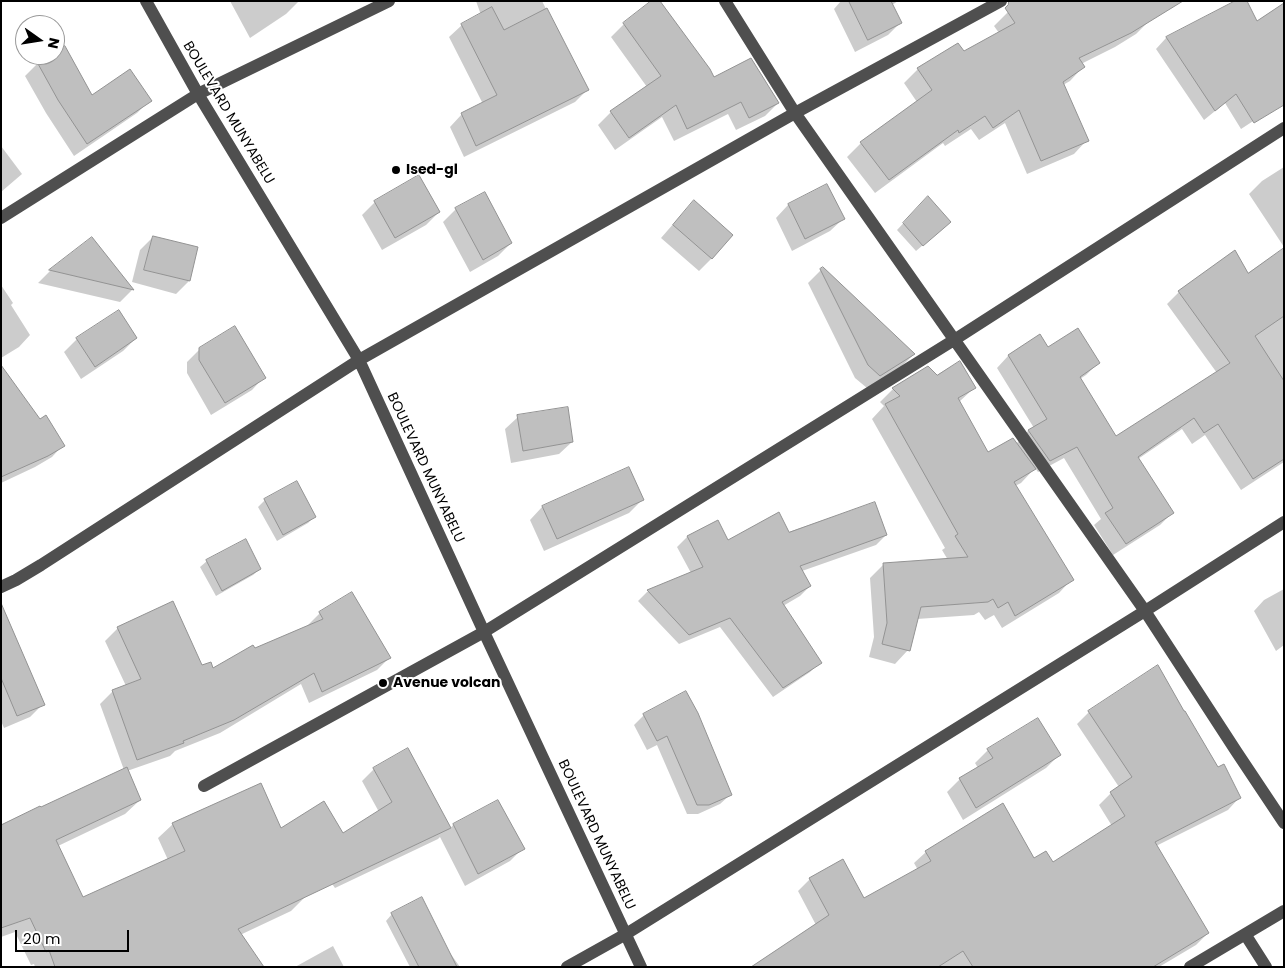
<!DOCTYPE html>
<style>
body{margin:0}
#map{position:relative;width:1285px;height:968px;overflow:hidden;background:#fff;font-family:Poppins,sans-serif}
canvas{display:block}
.frame{position:absolute;inset:0;border:2px solid #000;pointer-events:none}
.north{position:absolute;left:15px;top:15px;width:50px;height:50px;box-sizing:border-box;background:#fff;border:1px solid #999;border-radius:50%;rotate:103deg;font-size:14px;font-weight:700;line-height:20px;text-align:center;color:#000}
.north::after{content:'';display:block;margin:auto;width:18px;height:22px;background:#000;clip-path:polygon(50% 0,100% 100%,50% 72%,0 100%)}
.scale{position:absolute;left:15px;top:930px;width:114px;height:22px;box-sizing:border-box;border:2px solid #000;border-top:0;padding-left:6px;font-size:15px;line-height:18px;white-space:nowrap;color:#000;-webkit-text-stroke:4px #fff;paint-order:stroke}
</style>
<div id="map">
<canvas width="1285" height="968"></canvas>
<div class="frame"></div>
<div class="north">N</div>
<div class="scale">20 m</div>
</div>
<script>
const g = document.querySelector('canvas').getContext('2d');
g.lineJoin = 'round';
function fill(path, color) { g.fillStyle = color; g.fill(path, 'evenodd'); }
function stroke(path, color, width, dash) { g.strokeStyle = color; g.lineWidth = width; g.lineCap = dash ? 'butt' : 'round'; g.setLineDash(dash || []); g.stroke(path); }
function label(font, color, halo, rows, align = 'center') {
  g.font = font + ' Poppins,sans-serif'; g.lineWidth = 4; g.setLineDash([]); g.textBaseline = 'middle'; g.strokeStyle = halo; g.fillStyle = color; for (const [text, x, y, turn = 0] of rows) {
    g.save(); g.translate(x, y); g.rotate((+turn || 0) * Math.PI / 180); g.textAlign = isNaN(turn) ? turn : align; if (halo) g.strokeText(text, 0, 0); g.fillText(text, 0, 0); g.restore();
  }
}
const shadow = new Path2D(`
 M230 1H299L286 14 250 38Z
 M476 1H542L587 90 575 102 464 157 450 127 462 114 483 104 449 37 462 25 481 15Z
 M653 1 714 79 778 103 765 116 736 130 728 114 674 141 662 117 615 150 598 125 611 112 647 87 611 37 624 24Z
 M841 1H898L892 5 901 22 888 35 855 52 834 9Z
 M1007 1H1141L1150 20 1136 34 1115 47 1081 64 1083 67 1070 81 1063 85 1087 140 1074 154 1027 174 1005 123 979 140 971 129 945 146 943 143 875 193 847 157 861 143 917 102 904 83 918 69 964 53 999 33 994 26 1008 12 1013 9Z
 M1237 1 1284 101 1241 129 1225 103 1204 120 1156 49 1166 38Z
 M55 53 91 97 150 100 137 113 74 156 46 113 25 76 38 63 52 55H55Z
 M1 146 22 174 1 192Z
 M1284 167V247L1249 194 1262 181Z
 M827 186 843 219 830 231 792 251 776 218 788 205Z
 M927 198 943 228 916 251 897 230Z
 M375 202 439 212 426 225 382 250 362 215Z
 M694 202 712 258 699 271 661 238 681 215Z
 M456 209 511 243 498 256 470 272 443 222Z
 M153 237 189 281 176 294 132 282 140 250Z
 M92 238 132 290 120 302 38 283 50 271Z
 M1284 250V462L1241 490 1205 435 1192 444 1182 429 1138 459 1172 513 1160 525 1113 555 1094 525 1101 519 1064 458 1038 472 1035 468 1021 483 1015 486 1072 579 1059 593 1002 628 994 615 985 620 979 612 974 615 917 619 908 650 895 664 869 657 874 637 870 578 884 564 948 560 942 550 945 548 872 419 884 406 880 402 893 389 937 376 974 388 959 402 987 453 1016 444 1028 431 1034 428 997 368 1008 356 1039 336 1048 349 1098 363 1086 375 1080 379 1116 438 1217 373 1167 304 1179 292 1247 274Z
 M821 270 914 354 901 367 867 388 855 378 808 283Z
 M1 285 13 303 11 305 30 335 19 347 1 358Z
 M136 338 123 351 81 379 64 352 77 339Z
 M200 349 264 377 252 390 211 415 187 373V362Z
 M1 367 39 421 63 445 52 457 35 467 1 483Z
 M518 417 572 442 559 454 511 463 505 429Z
 M297 483 314 517 308 523 277 541 258 507 265 500Z
 M642 500 629 513 544 551 530 520 542 507Z
 M717 521 727 542 789 534 886 535 876 545 802 571 810 586 800 596 783 606 820 662 810 672 773 697 720 627 679 644 638 601 647 592 691 573 677 547 687 537Z
 M245 541 260 569 253 575 216 596 200 567 207 561Z
 M1284 589V645L1276 651 1254 611 1264 600Z
 M320 613 389 658 377 670 309 703 301 684 220 733 175 751 170 756 127 771 140 800 125 814 58 846 82 899 168 860 158 838 173 824 306 896 291 911 240 935 263 967H35L34 964 31 965 15 932 1 937V827L124 770 100 704 113 691 126 686 105 641 118 628 202 667 213 670 254 649 307 626Z
 M1 661 43 704 30 717 4 728 1 721Z
 M686 693 730 795 720 804 698 814H687L657 745 647 750 634 725 644 715Z
 M1089 712 1217 769 1239 798 1228 810 1156 846 1208 933 1196 945 1159 967H754L816 925 798 891 810 879 864 900 918 870 914 863 926 852 1034 860 1052 864 1112 826 1099 805 1111 793 1119 787 1077 724Z
 M408 750 450 829 453 825 498 801 523 848 510 861 465 886 440 837 438 839 335 888 313 857 379 812 362 781 374 769Z
 M988 750 1059 755 1046 768 963 820 947 792 960 779 978 768 975 763Z
 M392 914 445 946 460 967H410L386 921Z
 M333 946 344 967H295Z`);
const building = new Path2D(`
 M651 1H660L710 69 714 77 751 58 779 103 749 118 741 102 687 129 676 105 629 138 610 111 661 76 623 23Z
 M849 1H891L902 23 868 40Z
 M1009 1H1183L1131 33 1079 58 1085 67 1063 82 1089 141 1041 161 1019 110 993 128 985 116 959 133 958 130 889 180 860 142 932 90 917 68 958 43 964 51 1015 23 1005 8 1008 5Z
 M1235 1H1247L1257 21 1284 3V105L1254 123 1236 94 1215 111 1166 37Z
 M492 7 504 30 547 8 589 90 476 146 461 113 497 95 461 24Z
 M65 46 92 95 130 69 152 101 87 144 58 100 37 62 49 55H55V52Z
 M419 175 440 212 395 238 374 201Z
 M827 184 845 219 805 239 788 204Z
 M485 192 512 243 483 260 455 208Z
 M928 196 951 222 923 246 903 223Z
 M694 200 733 235 712 259 673 225Z
 M153 236 198 247 190 281 144 270Z
 M92 237 134 290 49 270Z
 M1284 248V316L1255 336 1284 381V459L1253 479 1218 424 1204 433 1194 418 1138 457 1174 513 1126 544 1105 513 1113 508 1077 447 1050 461 1028 430 1047 419 1008 355 1040 334 1048 347 1078 328 1100 363 1080 377 1116 436 1230 363 1178 291 1235 250 1248 273Z
 M823 267 915 354 880 376 868 365 820 269Z
 M119 310 137 338 95 367 76 338Z
 M235 326 266 378 225 403 199 360V348Z
 M960 361 976 388 958 398 988 452 1013 438 1036 469 1014 482 1074 580 1015 616 1008 602 998 608 993 599 988 602 921 607 910 651 882 644 887 623 883 563 968 557 955 536 958 534 885 404 900 396 892 388 928 366 937 375Z
 M1 365 40 419 46 415 65 446 48 456 1 477Z
 M568 407 573 442 523 451 517 415Z
 M629 467 644 500 557 539 542 506Z
 M297 481 316 517 283 535 264 499Z
 M875 502 887 535 800 566 811 586 782 602 822 663 783 688 730 618 689 635 647 590 703 567 687 536 718 520 728 540 779 512 789 532Z
 M246 539 261 569 222 591 206 560Z
 M352 592 391 658 322 692 314 673 234 720 183 741 184 743 137 760 112 690 141 679 117 627 173 601 202 665 211 662 213 668 253 645 255 648 323 619 319 612Z
 M1 603 45 705 17 716 1 678Z
 M1158 665 1184 711H1185L1218 767 1224 764 1241 798 1155 842 1209 933 1153 967H973L963 951 938 967H751L829 915 809 878 843 859 864 898 931 861 925 851 1003 803 1034 858 1046 851 1053 862 1125 816 1110 792 1132 777 1088 711Z
 M686 691 698 713 732 795 709 805H697L667 736 657 741 643 714Z
 M1038 718 1061 755 976 808 959 778 993 758 987 749Z
 M408 748 451 828 238 929 264 967H55L49 950 46 952 30 918 1 928V825L40 806 41 807 127 767 141 800 56 840 83 897 185 851 172 823 261 783 281 828 324 801 343 833 392 802 373 768Z
 M498 800 525 849 478 874 453 824Z
 M422 897 457 967H419L391 913Z`);
const minor = new Path2D(`
 M146 1 198 94 359 360 484 632 641 967
 M725 1 795 113 1145 611 1236 751 1284 823
 M1 218 198 94 389 1
 M1 587 16 580 41 565 359 360 795 113 1001 1
 M204 786 484 632 954 340 1284 128
 M1245 934 1266 967
 M567 967 626 934 1145 611 1284 522
 M1190 967 1284 911`);
const markers = [
 [396,170,5,"#000"],
 [383,683,5,"#000"]
];
const streetNames = [
 ["BOULEVARD MUNYABELU",228,113,59],
 ["BOULEVARD MUNYABELU",425,468,65],
 ["BOULEVARD MUNYABELU",596,835,65]
];
const poiNames = [
 ["Ised-gl",406,170],
 ["Avenue volcan",393,683]
];
fill(shadow, '#0003');
fill(building, '#bfbfbf');
stroke(building, '#939393', 1);
stroke(minor, '#4f4f4f', 12);
for (const [x, y, r, color] of markers) { const dot = new Path2D(); dot.arc(x, y, r, 0, 2 * Math.PI); g.fillStyle = color; g.fill(dot); stroke(dot, '#fff', 2); }
label('14px', '#000', '#fff', streetNames);
label('bold 14px', '#000', '#fff', poiNames, 'left');
</script>
